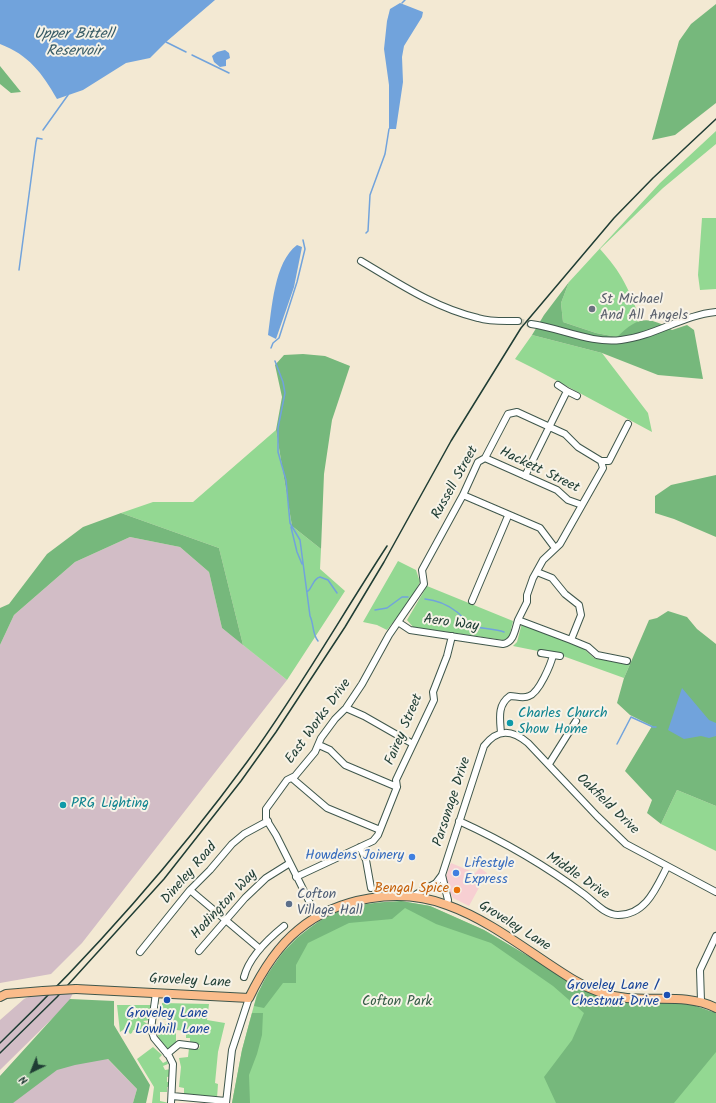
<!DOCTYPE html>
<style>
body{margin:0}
#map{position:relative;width:716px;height:1103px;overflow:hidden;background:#f3e9d3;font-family:Kalam,sans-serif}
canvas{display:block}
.north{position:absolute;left:12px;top:1051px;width:40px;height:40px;-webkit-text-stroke:3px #f7f3e8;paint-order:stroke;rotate:223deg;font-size:11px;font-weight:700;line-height:16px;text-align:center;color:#1f3d34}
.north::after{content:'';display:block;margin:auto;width:14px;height:18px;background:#1f3d34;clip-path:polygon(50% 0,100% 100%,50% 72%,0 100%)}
</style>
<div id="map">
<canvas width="716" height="1103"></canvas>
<div class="north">N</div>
</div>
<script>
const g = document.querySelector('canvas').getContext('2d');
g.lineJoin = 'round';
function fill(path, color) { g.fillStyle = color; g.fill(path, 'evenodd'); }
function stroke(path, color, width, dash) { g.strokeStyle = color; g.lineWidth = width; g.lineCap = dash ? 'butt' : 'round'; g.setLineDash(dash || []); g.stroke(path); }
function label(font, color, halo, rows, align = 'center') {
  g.font = font + ' Kalam,sans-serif'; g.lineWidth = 4; g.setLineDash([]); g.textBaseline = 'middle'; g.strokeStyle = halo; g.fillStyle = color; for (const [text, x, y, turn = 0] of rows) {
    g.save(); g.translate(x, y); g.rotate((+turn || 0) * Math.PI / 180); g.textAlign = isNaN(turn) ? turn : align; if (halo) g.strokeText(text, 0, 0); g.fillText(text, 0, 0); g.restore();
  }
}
const built = new Path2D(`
 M451 863 475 873 480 868 487 873 469 906 453 898 449 891 445 879Z`);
const industrial = new Path2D(`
 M130 537 180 547 209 572 222 628 287 680 82 943 51 974 0 983V645L14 615 75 562Z
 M73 993 70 999 94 1045 137 1089 133 1103H0V1076L60 1011 0 1070V1020L24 999 33 995Z`);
const green = new Path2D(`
 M716 131V144L663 188 600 249C622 273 628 288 640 318L635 326 617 337 596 333 563 322 561 303 569 282 660 183Z
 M702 218H716V289L700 290 698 275Z
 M532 335 602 353 648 413 652 432 535 369 515 359Z
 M276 430 292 526 321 549 320 569 345 591 287 680 243 645 219 548 121 513 153 502H193Z
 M398 561 416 570 420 582 411 599 387 630 377 625 363 622Z
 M427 586 513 621 509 638 503 640 413 627 407 620Z
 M522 623 583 648 594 658 630 664 624 678 563 656 513 646 517 642Z
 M677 790 716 806V851L661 824Z
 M401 901 430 906 484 930 575 984 716 1013V1103H232L242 1050 257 994 282 953 298 937 326 918 349 908Z
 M162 1003 209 1004 207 1020 225 1023 218 1052 215 1083 218 1084 217 1098 184 1095V1088L179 1087 181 1067 179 1058 188 1057 189 1048 199 1049 200 1045 190 1044V1038H186V1031L176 1030V1042L168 1050C160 1042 155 1036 159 1024H168V1020L162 1019Z
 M117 1005H153L151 1020 143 1021 149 1025V1031L133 1030 132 1033 130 1034 126 1028 120 1032Z
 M153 1047 162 1055 159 1058 163 1063 167 1061 168 1064 163 1066 165 1070 171 1069 172 1076 167 1077V1082H171V1087H167V1092H160V1101L169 1103H152L154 1087 137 1059Z`);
const forest = new Path2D(`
 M716 4V103L675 135 652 140 679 41 691 24Z
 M0 66 21 92 11 93 0 84Z
 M569 282 561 303 563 322 596 333 617 337C637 317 648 315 672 330L687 325 694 330 703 379 658 375 602 353 532 335 544 315Z
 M303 354 325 356 350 366 332 420 324 474 321 549 292 526 276 430 282 397 275 365 284 355Z
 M716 475V537L674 519 655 513V496L671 485Z
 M121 513 219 548 243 645 222 628 209 572 180 547 130 537 75 562 14 615 0 645V608L9 604 47 554 83 527Z
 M668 611 687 617 697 629 716 644V806L677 790 661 824 647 813 652 800 625 771 652 726 630 715 617 703 624 678 649 620 657 618Z
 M401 901 430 906 484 930 589 992 687 1003 716 1013V1052L674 1103H556L544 1077 572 1040 584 1013 553 986 491 943 436 924 405 908 392 919 349 923 308 943 296 965V983H283L264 1008 254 1006C265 964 307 919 349 908 365 903 384 902 401 901Z
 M70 999 114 1001V1025L150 1085 146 1103H133L137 1089 108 1059 75 1065 57 1070 13 1103H0V1076Z
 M252 1013H263L262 1035 257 1054 249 1075 250 1103H232L242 1050Z`);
const water = new Path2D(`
 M0 0H215L166 42 150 58 126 63 83 90 57 99C42 73 29 55 0 44Z
 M400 3 423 12 422 17 404 46 402 57 403 82 396 129H389V85L384 49 387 21 390 9Z
 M225 50 229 53 230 58 226 60V66L220 67 214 62 212 56 217 52Z
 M297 245 302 247 294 287 276 339 268 335C272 309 274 262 297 245Z
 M682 688 709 720 716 723V736L709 738 701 736 684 739 668 730Z`);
const stream = new Path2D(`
 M402 3 405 0
 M166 42 186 52
 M192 55 229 73
 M43 130 68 95
 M366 233 368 231 370 195 385 154 389 129
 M19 270 36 142 37 138 42 139
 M271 348 273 343 279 338 297 282 305 249 303 240
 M275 361 283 382 285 393 278 428V452L286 480 290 523 300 540 310 616C314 624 312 634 318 641
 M291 527 297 552 302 564
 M307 592C313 588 312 579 320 577L328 580 337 593
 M425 599C436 600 448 605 457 612 463 617 468 624 477 627 485 629 495 629 504 632
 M375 610 387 608 402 597H408
 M617 744 631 717 653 727H656`);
const minorTunnel = new Path2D(`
 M518 321 531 324`);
const minor = new Path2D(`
 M361 261C398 283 435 308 478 318 491 322 504 321 518 321
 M531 324C561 328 591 344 621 340 655 336 683 315 716 312
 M558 385 567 391
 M485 458 557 490 568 500 582 505
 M601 461H609L628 424
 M525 476 567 391 577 396
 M463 495 540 528 555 548
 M537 572 552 578 565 594 579 605 581 615 571 640 588 647 597 655 627 661
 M472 601 508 516
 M398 622 410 630 503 644C514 642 515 630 518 620L571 640
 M541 653 560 656
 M346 708 364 716 413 744
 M501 733C500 719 497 705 510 696 516 696 524 699 529 696 539 693 551 664 553 655
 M319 745 330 750 345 765 397 787
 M549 764 576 721
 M293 779 327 808 380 830
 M459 821C503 841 546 866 585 895 594 902 605 915 618 915 646 915 656 888 667 867
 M360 847 366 860 371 888
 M442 875 448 900 447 904
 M296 877 373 841 378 835 397 787 396 780 434 700 433 692 447 656 452 636
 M190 890 260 949
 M413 896 436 883 442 875 484 746C498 728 512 730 528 743L597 816 626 844 716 892
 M317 917 276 835 266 819V809L287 780 295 776 315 752 321 738 335 719 346 708 362 684 389 635 424 584 422 570 463 495 478 462 485 458 508 414 517 412 565 434 578 447 601 461 603 468 560 544 543 560 533 578 527 595V602L518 620
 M199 951 245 898 266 878 290 863
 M140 952 190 890 210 870 232 844 244 834 268 821
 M244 977C249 957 268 939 284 926
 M156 993 151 1029 154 1038 169 1056 173 1064 171 1103
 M701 1001 700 970 716 936
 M167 1054 179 1044 195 1046
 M172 1096 226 1101
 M226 1103 232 1050 249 998`);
const major = new Path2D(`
 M76 989 249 998C261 973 276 948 298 930 337 897 400 887 447 905 492 921 531 954 572 979 588 989 608 996 627 998 657 1001 688 994 716 1008
 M0 997 6 994 43 991`);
const rail = new Path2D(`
 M0 1043C90 956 173 863 247 762 298 692 340 618 387 546
 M0 1053 57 997 164 879 241 781 276 732 345 627 384 562 451 441 521 328 614 218 653 178 716 119`);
const majorBridge = new Path2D(`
 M43 991 76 989`);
const markers = [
 [592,309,4,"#6b7280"],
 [510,723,4,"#0f9aa8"],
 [63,805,4,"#0f9aa8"],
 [412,857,4,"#3f7fe0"],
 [456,873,4,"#3f7fe0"],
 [457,890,4,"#e8710a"],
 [289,904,4,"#5c6f8a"],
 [667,995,4,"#1a4fb4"],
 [167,1000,4,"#1a4fb4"]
];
const worshipNames = [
 ["St Michael",600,301],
 ["And All Angels",600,317]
];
const streetNames = [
 ["Hackett Street",539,471,26],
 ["Russell Street",456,483,-61],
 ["Aero Way",451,624,8],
 ["East Works Drive",319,722,-54],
 ["Fairey Street",405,730,-67],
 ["Parsonage Drive",453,802,-72],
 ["Oakfield Drive",607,805,44],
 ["Dineley Road",190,874,-49],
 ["Middle Drive",577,877,34],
 ["Hodington Way",225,905,-47],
 ["Groveley Lane",514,927,32],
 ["Groveley Lane",190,982,3]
];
const cultureNames = [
 ["Charles Church",518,715],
 ["Show Home",518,731],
 ["PRG Lighting",71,805]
];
const shopNames = [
 ["Howdens Joinery",404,857],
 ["Lifestyle",464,865,"left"],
 ["Express",464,881,"left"]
];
const foodNames = [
 ["Bengal Spice",449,890]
];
const serviceNames = [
 ["Cofton",297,896],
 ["Village Hall",297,912]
];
const transitNames = [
 ["Groveley Lane /",659,987],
 ["Chestnut Drive",659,1003],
 ["Groveley Lane",167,1015,"center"],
 ["/ Lowhill Lane",167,1031,"center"]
];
const parkNames = [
 ["Cofton Park",397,1003]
];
const waterNames = [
 ["Upper Bittell",74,35],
 ["Reservoir",74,52]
];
fill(built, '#f7cfd2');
fill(industrial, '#d2bdc6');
fill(green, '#93d892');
fill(forest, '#76b87c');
fill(water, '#71a3dc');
stroke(stream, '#71a3dc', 1.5);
stroke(minorTunnel, '#c9c7b3', 6, [6, 3]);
stroke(minor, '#3f574c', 8);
stroke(major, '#3f574c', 10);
stroke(minor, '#fff', 6);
stroke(major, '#fabc8b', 8);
stroke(rail, '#1f3d34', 1.5);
stroke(majorBridge, '#3f574c', 10, []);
stroke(majorBridge, '#fabc8b', 8);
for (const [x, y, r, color] of markers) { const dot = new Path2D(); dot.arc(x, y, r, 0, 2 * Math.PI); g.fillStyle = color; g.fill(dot); stroke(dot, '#f7f3e8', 1.5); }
label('14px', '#5b616d', '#f7f3e8', worshipNames, 'left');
label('14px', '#1f3d34', '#f7f3e8', streetNames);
label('14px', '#0d838f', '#f7f3e8', cultureNames, 'left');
label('14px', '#366cbe', '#f7f3e8', shopNames, 'right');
label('14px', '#c56008', '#f7f3e8', foodNames, 'right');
label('14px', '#4e5e75', '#f7f3e8', serviceNames, 'left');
label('14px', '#164399', '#f7f3e8', transitNames, 'right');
label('14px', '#365c47', '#f7f3e8', parkNames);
label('italic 15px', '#385c66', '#f7f3e8', waterNames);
</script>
